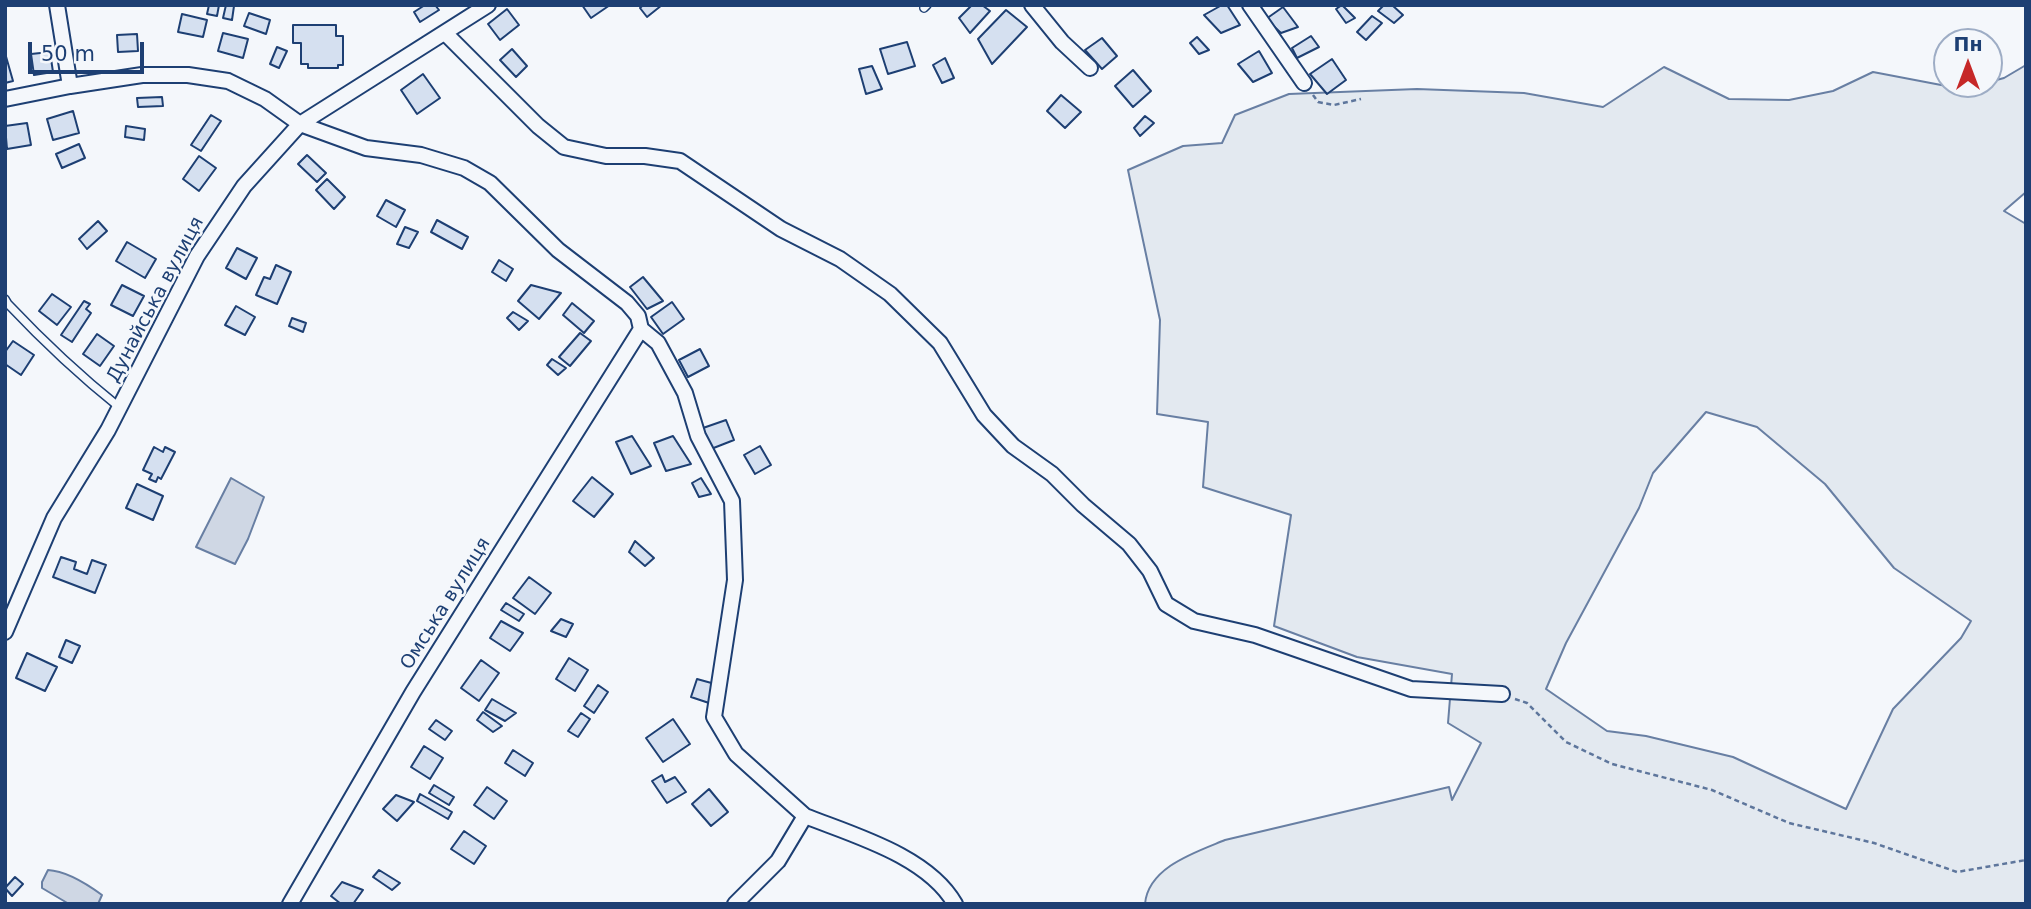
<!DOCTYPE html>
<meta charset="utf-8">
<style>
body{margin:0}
#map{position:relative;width:2031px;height:909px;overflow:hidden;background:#f4f7fb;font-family:"DejaVu Sans",sans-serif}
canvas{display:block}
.frame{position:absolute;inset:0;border:7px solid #1d3f73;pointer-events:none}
.north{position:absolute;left:1933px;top:28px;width:70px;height:70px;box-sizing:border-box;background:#f4f7fb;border:2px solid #9eadc5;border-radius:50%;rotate:0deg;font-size:19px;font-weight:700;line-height:28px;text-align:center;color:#1d3f73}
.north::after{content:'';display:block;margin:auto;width:24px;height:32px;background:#c62828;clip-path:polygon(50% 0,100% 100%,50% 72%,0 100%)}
.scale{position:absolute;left:28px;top:42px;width:116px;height:32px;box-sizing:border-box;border:4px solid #1d3f73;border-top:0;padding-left:9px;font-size:21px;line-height:24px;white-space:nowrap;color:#1d3f73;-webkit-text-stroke:5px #f4f7fb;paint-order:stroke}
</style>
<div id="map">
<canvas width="2031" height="909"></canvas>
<div class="frame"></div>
<div class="north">Пн</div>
<div class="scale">50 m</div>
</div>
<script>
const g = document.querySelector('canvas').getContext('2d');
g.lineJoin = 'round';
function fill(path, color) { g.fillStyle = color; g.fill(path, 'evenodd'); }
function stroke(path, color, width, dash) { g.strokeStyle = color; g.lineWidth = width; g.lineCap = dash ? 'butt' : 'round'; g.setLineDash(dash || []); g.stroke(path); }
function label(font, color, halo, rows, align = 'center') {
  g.font = font + ' "DejaVu Sans",sans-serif'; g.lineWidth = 5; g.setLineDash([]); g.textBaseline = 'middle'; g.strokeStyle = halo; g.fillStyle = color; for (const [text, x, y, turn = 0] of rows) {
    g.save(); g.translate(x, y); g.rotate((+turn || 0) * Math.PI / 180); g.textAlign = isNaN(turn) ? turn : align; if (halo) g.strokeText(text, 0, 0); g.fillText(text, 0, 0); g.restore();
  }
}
const green = new Path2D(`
 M2026 65V192L2004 211 2026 224V904H1145C1148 867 1196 852 1225 840L1449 787 1452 800 1481 743 1448 723 1452 674 1357 657 1274 626 1291 515 1203 487 1208 422 1157 414 1160 320 1128 170 1183 146 1222 143 1235 115 1289 94 1417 89 1524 93 1603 107 1664 67 1729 99 1789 100 1833 91 1873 72 1962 89 1989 84V82L2004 78ZM1706 412 1757 427 1825 484 1894 568 1971 621 1961 638 1893 709 1846 809 1733 757 1646 736 1607 731 1546 689 1566 643 1639 508 1653 473Z`);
const water = new Path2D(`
 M231 478 264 497 248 539 235 564 196 547Z
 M48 870C67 871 87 884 102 895L98 904H69L42 888V882Z`);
const building = new Path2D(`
 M209 5H219L217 16 207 14Z
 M226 5 234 6 232 20 223 18Z
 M425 5H435L439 10 420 22 414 12Z
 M582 5H610L591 18Z
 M643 5H662L647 17 640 8Z
 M972 5H982L990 11 970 33 959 18Z
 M1222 5H1227L1240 25 1221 33 1204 15Z
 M1342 5 1355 18 1346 23 1336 9Z
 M1384 5H1392L1403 15 1394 23 1378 11Z
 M1283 7 1298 27 1281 33 1266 19Z
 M507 9 519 25 500 40 488 24Z
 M1006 10 1027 27 992 64 978 39Z
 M249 13 270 20 266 34 244 26Z
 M182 14 207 20 203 37 178 32Z
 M1372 16 1382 23 1366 40 1357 32Z
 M293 25H336V36H343V65H338V68H308V64H301V43H293Z
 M223 33 248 39 243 58 218 51Z
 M137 34 138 51 118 52 117 35Z
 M1311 36 1319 47 1297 58 1292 48Z
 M1197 37 1209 50 1199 54 1190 43Z
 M1102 38 1117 56 1102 69 1085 50Z
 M907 42 915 66 888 74 880 49Z
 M277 47 287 51 279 68 270 64Z
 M512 49 527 66 516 77 500 60Z
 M1259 51 1272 73 1253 82 1238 64Z
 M50 52 53 72 34 75 31 54Z
 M5 53 13 81 5 83Z
 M945 58 954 78 942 83 933 65Z
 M1332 59 1346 80 1327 94 1310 74Z
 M872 66 882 89 866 94 859 69Z
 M1133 70 1151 91 1133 107 1115 86Z
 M423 74 440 98 417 114 401 90Z
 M1061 95 1081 112 1065 128 1047 111Z
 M162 97 163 106 138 107 137 98Z
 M73 111 79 133 53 140 47 119Z
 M211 115 221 121 201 151 191 145Z
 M1145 116 1154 123 1140 136 1134 128Z
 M27 123 31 145 7 149 5 126Z
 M126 126 145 129 144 140 125 137Z
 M79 144 85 158 62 168 56 154Z
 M307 155 326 173 317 182 298 164Z
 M199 156 216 168 199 191 183 179Z
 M327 179 345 197 334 209 316 190Z
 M386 200 405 210 396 227 377 216Z
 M437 220 468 237 462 249 431 232Z
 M98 221 107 231 87 249 79 239Z
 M405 227 418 232 409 248 397 244Z
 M127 242 156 259 145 278 116 261Z
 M237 248 257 258 246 279 226 268Z
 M499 260 513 269 506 281 492 272Z
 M276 265 291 272 277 304 256 295 264 277 270 279Z
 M643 277 663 301 647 309 630 287Z
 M122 285 144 296 133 316 111 305Z
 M531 285 561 293 539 319 518 301Z
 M52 294 71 307 57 325 39 311Z
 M84 301 90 304 86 309 91 313 72 342 61 335Z
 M672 302 684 319 663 334 651 317Z
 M572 303 594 321 584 333 563 315Z
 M236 306 255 317 245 335 225 325Z
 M513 312 528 321 519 330 507 318Z
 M292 318 306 323 303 332 289 326Z
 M580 333 591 341 570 366 559 357Z
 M97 334 114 346 100 366 83 354Z
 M13 341 34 355 21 375 5 364V352Z
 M700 349 709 366 688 377 679 360Z
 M552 359 566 368 558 375 547 365Z
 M726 420 734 440 711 449 703 428Z
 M632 436 651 466 631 474 616 442Z
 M673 436 691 464 666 471 654 443Z
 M760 446 771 465 755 474 744 455Z
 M154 447 163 452 165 447 175 452 161 479 158 477 156 482 149 479 152 474 143 470Z
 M592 477 613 494 594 517 573 501Z
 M701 478 711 494 699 497 692 483Z
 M137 484 163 496 153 520 126 508Z
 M635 541 654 558 645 566 629 552Z
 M61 557 76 562 74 569 87 574 92 560 106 565 95 593 53 577Z
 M529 577 551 593 535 614 513 598Z
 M506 603 524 614 519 621 501 610Z
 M561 619 573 624 566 637 551 631Z
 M501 621 523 633 510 651 490 638Z
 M66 640 80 646 72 663 59 657Z
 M27 653 57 667 45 691 16 678Z
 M569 658 588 670 575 691 556 679Z
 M481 660 499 673 479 701 461 688Z
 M697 679 715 684 709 703 691 697Z
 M598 685 608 692 594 713 584 706Z
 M492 699 516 713 505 721 485 710Z
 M483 712 502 726 493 732 477 720Z
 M581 713 590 719 578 737 568 731Z
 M673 719 690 744 663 762 646 738Z
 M436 720 452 731 445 740 429 729Z
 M424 746 443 758 430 779 411 767Z
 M513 750 533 763 525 776 505 763Z
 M662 775 665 782 675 777 686 792 667 803 652 781Z
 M434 785 454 797 449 805 429 793Z
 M487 787 507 801 494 819 474 805Z
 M709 789 728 812 711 826 692 804Z
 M420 794 452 812 448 819 417 801Z
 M396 795 414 802 397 821 383 809Z
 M464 831 486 846 474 864 451 849Z
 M379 870 400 883 392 890 373 877Z
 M15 877 23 884 12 896 5 888Z
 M342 882 363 890 353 904H341L331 896Z`);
const path = new Path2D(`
 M1313 95 1318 102 1334 105 1361 99
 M1515 699 1527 703 1566 742 1612 764 1712 790 1789 823 1874 843 1957 872 2026 860`);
const service = new Path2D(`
 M924 8 927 5
 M5 299 8 304C43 341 79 375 119 407`);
const minor = new Path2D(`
 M57 5 70 86
 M1032 5 1062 42 1090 68
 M1250 5 1304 83
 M445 33 538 126 564 147 606 156H645L680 161 781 229 840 259 890 294 940 343 984 415 1013 446 1052 474 1083 505 1129 544 1150 571 1166 604 1194 621 1255 635 1411 689 1502 694
 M5 99 70 86 142 75H188L228 81 265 99 300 124 366 148 421 155 464 168 490 183 558 250 627 303 638 316 641 329 658 343 685 393 698 436 732 501 735 580 714 717 736 754 805 816 778 861 735 904
 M5 632 54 518 108 430 197 256 244 186 300 124 488 5
 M805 816C853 835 928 856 955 904
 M290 904 413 692 641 329`);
const streetNames = [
 ["Дунайська вулиця",156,300,-62],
 ["Омська вулиця",446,604,-58]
];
fill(green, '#e3e9f0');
stroke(green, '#687fa3', 2);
fill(water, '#cfd7e4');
stroke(water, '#687fa3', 2);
fill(building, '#d5e0f0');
stroke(building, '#1d3f73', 2);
stroke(service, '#1d3f73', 10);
stroke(minor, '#1d3f73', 18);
stroke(path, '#5e769c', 2.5, [5, 3.5]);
stroke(service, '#f4f7fb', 7);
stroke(minor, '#f4f7fb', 14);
label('19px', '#1d3f73', '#f4f7fb', streetNames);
</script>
